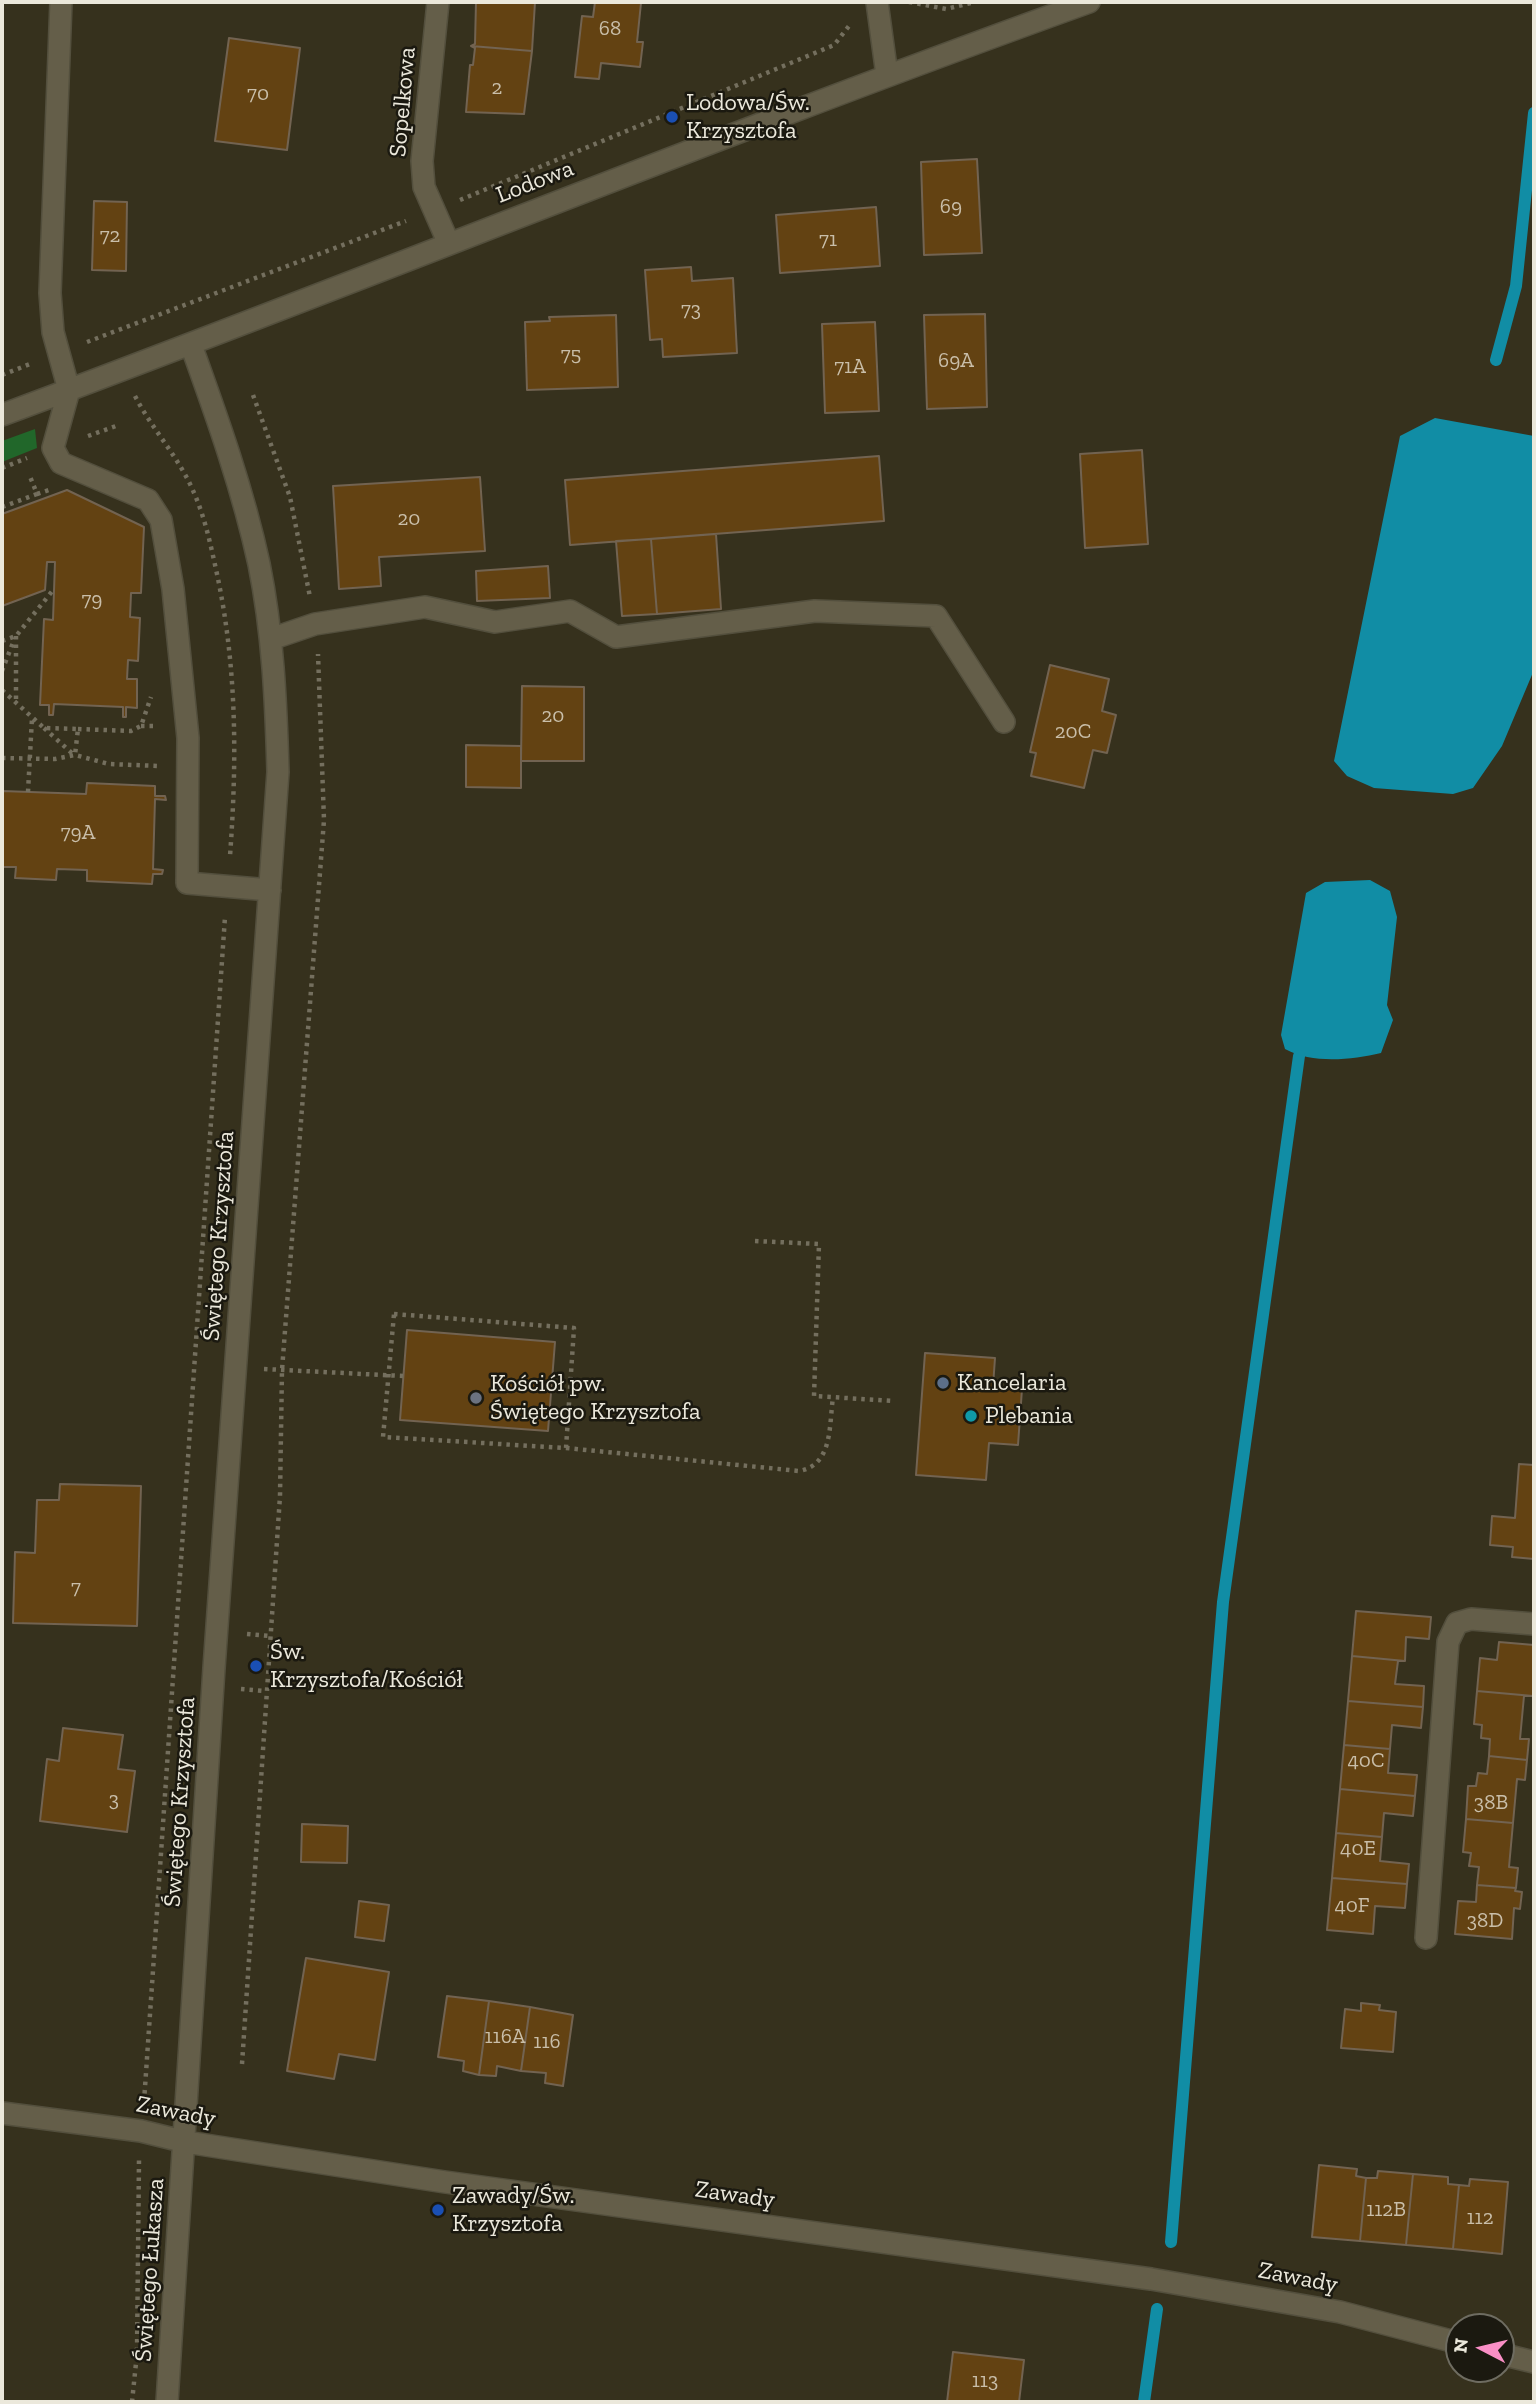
<!DOCTYPE html>
<meta charset="utf-8">
<style>
body{margin:0}
#map{position:relative;width:1536px;height:2404px;overflow:hidden;background:#36311d;font-family:"Zilla Slab",serif}
canvas{display:block}
.frame{position:absolute;inset:0;border:4px solid #ebe8db;pointer-events:none}
.north{position:absolute;left:1445px;top:2313px;width:70px;height:70px;box-sizing:border-box;background:#1b1910;border:2px solid #6e6c61;border-radius:50%;rotate:277deg;font-size:19px;font-weight:700;line-height:28px;text-align:center;color:#ebe8db}
.north::after{content:'';display:block;margin:auto;width:24px;height:32px;background:#fa8fc6;clip-path:polygon(50% 0,100% 100%,50% 72%,0 100%)}
</style>
<div id="map">
<canvas width="1536" height="2404"></canvas>
<div class="frame"></div>
<div class="north">N</div>
</div>
<script>
const g = document.querySelector('canvas').getContext('2d');
g.lineJoin = 'round';
function fill(path, color) { g.fillStyle = color; g.fill(path, 'evenodd'); }
function stroke(path, color, width, dash) { g.strokeStyle = color; g.lineWidth = width; g.lineCap = dash ? 'butt' : 'round'; g.setLineDash(dash || []); g.stroke(path); }
function label(font, color, halo, rows, align = 'center') {
  g.font = font + ' "Zilla Slab",serif'; g.lineWidth = 5; g.setLineDash([]); g.textBaseline = 'middle'; g.strokeStyle = halo; g.fillStyle = color; for (const [text, x, y, turn = 0] of rows) {
    g.save(); g.translate(x, y); g.rotate((+turn || 0) * Math.PI / 180); g.textAlign = isNaN(turn) ? turn : align; if (halo) g.strokeText(text, 0, 0); g.fillText(text, 0, 0); g.restore();
  }
}
const green = new Path2D(`
 M35 429 37 448 2 462V441Z`);
const water = new Path2D(`
 M1435 418 1534 436V670L1502 746 1473 788 1453 794 1374 788 1347 776 1334 761 1400 436Z
 M1370 880 1390 891 1397 917 1387 1005 1393 1020 1381 1053C1351 1060 1312 1064 1285 1049L1281 1035 1306 893 1325 882Z`);
const stream = new Path2D(`
 M1496 360 1516 286 1534 113
 M1171 2242 1223 1602 1299 1056
 M1144 2402 1157 2309`);
const building = new Path2D(`
 M476 2H535L532 51 471 46 475 44Z
 M595 2 641 3 637 42H643L640 67 601 63 599 79 575 77 582 16 593 17Z
 M229 38 300 48 287 150 215 141Z
 M471 46 532 51 524 114 466 112 470 65H473L475 48Z
 M977 159 982 253 924 255 921 162Z
 M94 201 127 202 126 271 92 270Z
 M876 207 880 266 780 273 776 215Z
 M691 267 692 281 733 278 737 353 663 357 662 339 650 340 645 270Z
 M985 314 987 407 927 409 924 315Z
 M616 315 618 387 527 390 525 322 550 321 549 317Z
 M875 322 879 411 825 413 822 324Z
 M1142 450 1148 544 1085 548 1080 454Z
 M879 456 884 521 570 545 565 480Z
 M480 477 485 551 379 557 381 586 339 589 333 486Z
 M67 490 144 527 141 593H131L130 617 140 618 138 661 128 660 127 679H137V708L126 707V717H123V707L54 704 53 715H49V705H40L44 619 53 620 55 562H47L45 590 2 606V514Z
 M716 534 721 609 657 614 651 539Z
 M651 539 657 614 622 616 616 541Z
 M548 566 550 598 477 601 476 571Z
 M1050 665 1109 679 1102 711 1116 715 1107 753 1093 750 1084 788 1031 776 1036 753 1030 752Z
 M522 686 584 687V761H521Z
 M466 745 521 746V788L466 787Z
 M87 783 155 786V796H165L166 800 155 799 153 869 163 870 162 874H153L152 884 87 881V870L57 869 56 880 15 878 16 867H2V791L86 794Z
 M407 1330 555 1342 548 1431 400 1420Z
 M925 1353 995 1358 993 1386 1022 1389 1018 1445 989 1443 986 1480 916 1475Z
 M1519 1464 1534 1465V1559L1512 1557 1513 1547 1490 1545 1492 1516 1515 1518Z
 M60 1484 141 1486 137 1626 13 1623 15 1552 35 1553 37 1500H59Z
 M1356 1611 1431 1617 1429 1639 1406 1637 1405 1661 1352 1656Z
 M1499 1642 1534 1645 1533 1696 1477 1691 1480 1658 1497 1660Z
 M1352 1656 1405 1661H1398L1395 1684 1424 1686 1423 1707 1348 1701Z
 M1477 1691 1533 1696H1524L1520 1739H1529L1527 1760 1489 1756 1490 1739 1481 1738 1482 1725 1474 1724Z
 M1348 1701 1423 1707 1421 1728 1392 1725 1390 1749 1344 1745Z
 M63 1728 123 1735 118 1769 135 1771 127 1832 40 1821 47 1759 59 1761Z
 M1344 1745 1390 1749 1388 1773 1417 1775 1415 1796 1340 1789Z
 M1489 1756 1527 1760 1525 1780 1517 1779 1513 1823 1466 1819 1468 1786H1476L1478 1773 1487 1774Z
 M1340 1789 1415 1796 1413 1816 1384 1813 1382 1837 1336 1833Z
 M1466 1819 1513 1823 1509 1867 1518 1868 1516 1888 1477 1885 1479 1867 1469 1866 1471 1853 1463 1852Z
 M302 1824 348 1826 347 1863 301 1862Z
 M1336 1833 1382 1837 1380 1861 1409 1864 1407 1884 1332 1878Z
 M1332 1878 1407 1884 1405 1908 1375 1906 1373 1934 1327 1930Z
 M1477 1885 1516 1888 1515 1891 1522 1892 1520 1909 1514 1908 1512 1939 1455 1934 1458 1901 1476 1902Z
 M359 1901 389 1905 384 1941 355 1937Z
 M306 1958 389 1972 375 2060 339 2054 334 2079 287 2071Z
 M447 1996 489 2001 479 2075 463 2071 464 2061 438 2057Z
 M489 2001 530 2007 521 2071 497 2066 496 2076 479 2075Z
 M1361 2003 1380 2005 1379 2010 1396 2012 1393 2052 1341 2048 1345 2009 1361 2011Z
 M530 2007 573 2015 563 2086 545 2083 546 2073 521 2071Z
 M1319 2165 1357 2169 1356 2176 1366 2178 1360 2241 1312 2237Z
 M1378 2171 1413 2174 1406 2245 1360 2241 1366 2178H1377Z
 M1413 2174 1448 2177V2184L1459 2185 1453 2249 1406 2245Z
 M1470 2179 1508 2182 1502 2254 1453 2249 1459 2185 1469 2186Z
 M953 2352 1024 2360 1019 2402H947Z`);
const path = new Path2D(`
 M909 2 946 9 975 2
 M460 200 834 45 849 26
 M87 342 406 221
 M2 375 30 364
 M253 395 290 497 310 597
 M135 396C151 427 174 452 189 482 204 512 210 542 217 574 237 668 237 760 230 856
 M88 436 116 426
 M2 468 27 458
 M37 494 49 490
 M2 507 37 494 29 474
 M16 636V703
 M2 641 16 636 54 589
 M2 671 14 640
 M2 690 44 728 78 729 75 755
 M141 726H158
 M44 728 74 755
 M78 729 131 731 141 726 151 697
 M2 758 55 759 75 755 109 764 159 766
 M28 792 32 718
 M755 1241 819 1244 814 1396 894 1401
 M394 1314 574 1328 566 1448 383 1437Z
 M264 1369 403 1376
 M566 1448 799 1471C833 1465 829 1426 833 1397
 M247 1634 269 1636
 M241 1689 265 1691
 M242 2064 280 1496 282 1370 324 820 318 654
 M144 2102 225 917
 M137 2351 139 2160
 M132 2402 136 2363`);
const minor = new Path2D(`
 M61 2 50 293 53 332 69 390 53 448 61 463 148 500 161 520 173 589 188 738 187 883 270 890
 M438 2 422 161 424 187 449 244
 M877 2 887 75
 M2 415C365 280 724 133 1089 2
 M271 639 315 624 425 607 495 622 570 611 616 637 815 611 936 616 1004 722
 M1426 1938 1448 1642 1457 1623 1471 1619 1534 1624
 M2 2113 141 2131 186 2142 445 2182 1151 2279 1340 2312 1459 2343
 M1501 2354 1534 2362
 M167 2402 214 1668 278 772C276 702 273 633 259 564 243 490 217 417 191 345`);
const markers = [
 [672,117,7,"#1a4fb4"],
 [943,1383,7,"#5c6f8a"],
 [476,1398,7,"#6b7280"],
 [971,1416,7,"#0f9aa8"],
 [256,1666,7,"#1a4fb4"],
 [438,2210,7,"#1a4fb4"]
];
const numberNames = [
 ["68",610,29],
 ["2",497,88],
 ["70",258,94],
 ["69",951,207],
 ["72",110,236],
 ["71",828,240],
 ["73",691,310],
 ["75",571,355],
 ["69A",956,361],
 ["71A",850,367],
 ["20",409,519],
 ["79",92,600],
 ["20",553,716],
 ["20C",1073,732],
 ["79A",78,833],
 ["7",76,1588],
 ["40C",1366,1761],
 ["3",114,1800],
 ["38B",1491,1803],
 ["40E",1358,1849],
 ["40F",1352,1906],
 ["38D",1485,1921],
 ["116A",505,2037],
 ["116",547,2042],
 ["112B",1386,2210],
 ["112",1480,2218],
 ["113",985,2381]
];
const streetNames = [
 ["Sopelkowa",403,102,-85],
 ["Lodowa",535,182,-21],
 ["Świętego Krzysztofa",219,1236,-86],
 ["Świętego Krzysztofa",180,1802,-86],
 ["Zawady",176,2112,11],
 ["Zawady",735,2195,8],
 ["Świętego Łukasza",150,2270,-86],
 ["Zawady",1298,2278,11]
];
const poiNames = [
 ["Lodowa/Św.",686,103],
 ["Krzysztofa",686,131],
 ["Kancelaria",957,1383],
 ["Kościół pw.",490,1384],
 ["Świętego Krzysztofa",490,1412],
 ["Plebania",985,1416],
 ["Św.",270,1652],
 ["Krzysztofa/Kościół",270,1680],
 ["Zawady/Św.",452,2196],
 ["Krzysztofa",452,2224]
];
fill(green, '#21672a');
fill(water, '#118da5');
stroke(stream, '#118da5', 12);
fill(building, '#634212');
stroke(building, '#726351', 2);
stroke(minor, '#534f3d', 24);
stroke(path, '#746f5e', 4.5, [3.5, 5]);
stroke(minor, '#645e49', 21);
for (const [x, y, r, color] of markers) { const dot = new Path2D(); dot.arc(x, y, r, 0, 2 * Math.PI); g.fillStyle = color; g.fill(dot); stroke(dot, '#1b1910', 2.5); }
label('21px', '#c9bea9', null, numberNames);
label('24px', '#ebe8db', '#1b1910', streetNames);
label('24px', '#ebe8db', '#1b1910', poiNames, 'left');
</script>
